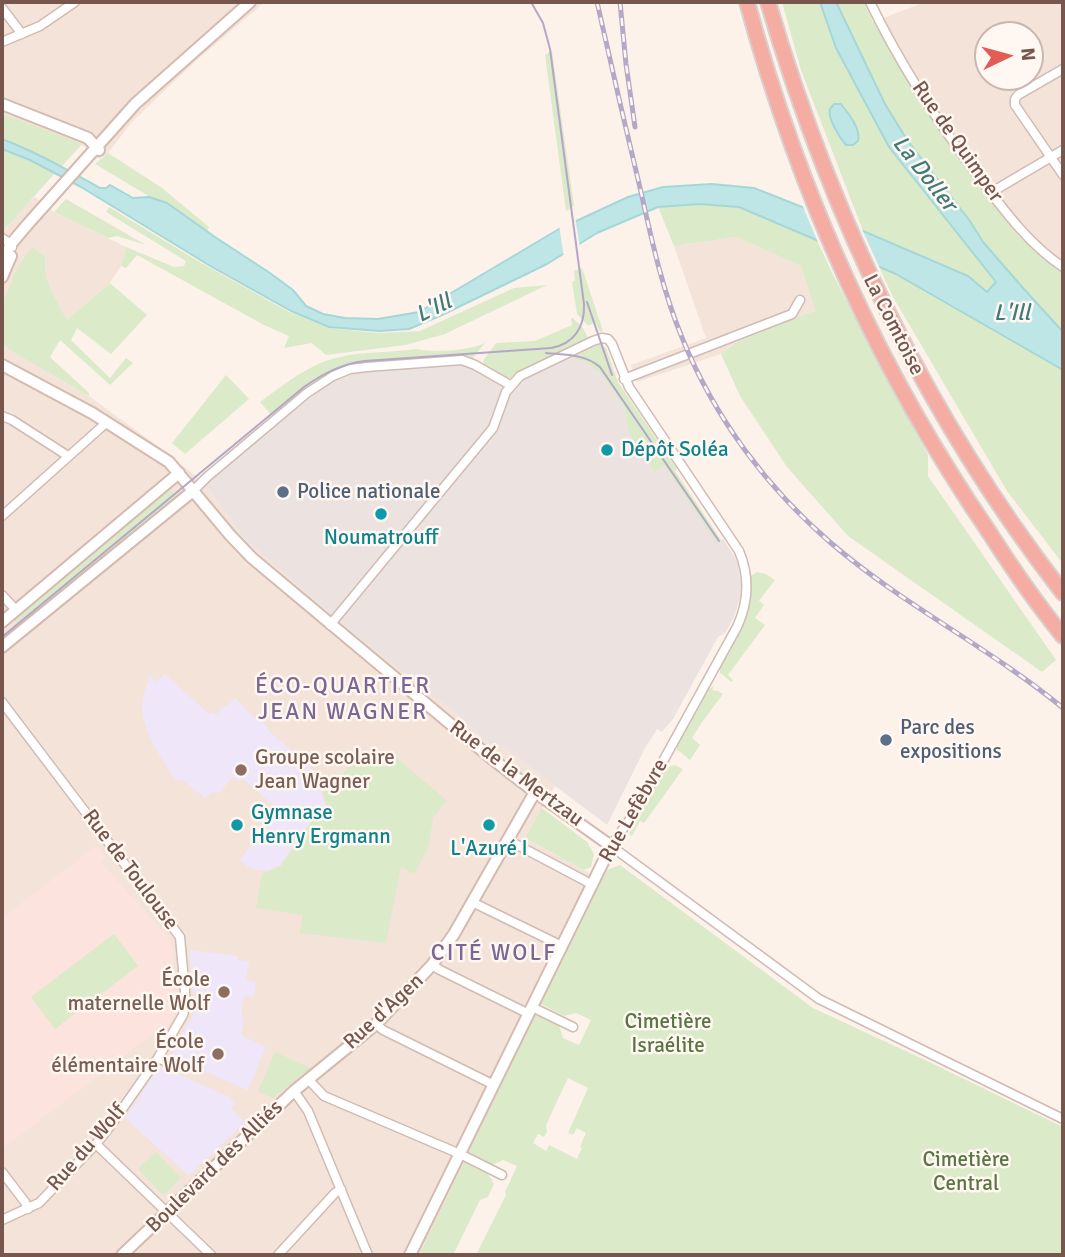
<!DOCTYPE html>
<meta charset="utf-8">
<style>
body{margin:0}
#map{position:relative;width:1065px;height:1257px;overflow:hidden;background:#fcf2ea;font-family:Signika,sans-serif}
canvas{display:block}
.frame{position:absolute;inset:0;border:4px solid #77564d;pointer-events:none}
.north{position:absolute;left:974px;top:21px;width:70px;height:70px;box-sizing:border-box;background:#fff7f1;border:2px solid #c9b7af;border-radius:50%;rotate:85deg;font-size:19px;font-weight:700;line-height:28px;text-align:center;color:#77564d}
.north::after{content:'';display:block;margin:auto;width:24px;height:32px;background:#e25d53;clip-path:polygon(50% 0,100% 100%,50% 72%,0 100%)}
</style>
<div id="map">
<canvas width="1065" height="1257"></canvas>
<div class="frame"></div>
<div class="north">N</div>
</div>
<script>
const g = document.querySelector('canvas').getContext('2d');
g.lineJoin = 'round';
function fill(path, color) { g.fillStyle = color; g.fill(path, 'evenodd'); }
function stroke(path, color, width, dash) { g.strokeStyle = color; g.lineWidth = width; g.lineCap = dash ? 'butt' : 'round'; g.setLineDash(dash || []); g.stroke(path); }
function label(font, color, halo, rows, align = 'center') {
  g.font = font + ' Signika,sans-serif'; g.lineWidth = 5; g.setLineDash([]); g.textBaseline = 'middle'; g.strokeStyle = halo; g.fillStyle = color; for (const [text, x, y, turn = 0] of rows) {
    g.save(); g.translate(x, y); g.rotate((+turn || 0) * Math.PI / 180); g.textAlign = isNaN(turn) ? turn : align; if (halo) g.strokeText(text, 0, 0); g.fillText(text, 0, 0); g.restore();
  }
}
const residential = new Path2D(`
 M2 2H265L199 58 164 91 132 122 108 153 99 159 81 144 2 113Z
 M925 2H1063V271L1017 235 921 99 873 22ZM988 35H1030V77H988Z
 M35 197 54 212 126 247 121 266 110 283 67 320 55 298 46 277 45 257 16 270 2 304V227L6 229 20 211Z
 M736 237 801 266 817 311 806 314 737 342 721 354 637 382 631 365 706 338 674 246Z
 M2 344 11 351 89 396 171 456 205 484 245 540 341 623 433 697 452 710 489 744 502 746 555 786 525 838 602 880 419 1255H2Z`);
const commercial = new Path2D(`
 M97 845 105 856 101 862 168 937 171 943 173 951 176 1012 163 1037 156 1032 2 1149V918Z`);
const industrial = new Path2D(`
 M571 358 581 359 590 364 601 374 624 407 627 426 655 471 664 466 719 541 723 539 734 556 738 565 741 585 740 597 734 617 725 633 718 637 673 719 662 732 657 729 644 750 607 825 502 746 489 744 452 710 433 697 341 623 245 540 205 484 319 391 342 377 367 370 458 363 474 369 509 387Z`);
const education = new Path2D(`
 M165 674 209 714 211 712 216 715 224 706 226 707 235 698 245 707V709L256 719 258 717 268 727 267 729 328 783 321 792 326 807 314 817 280 865 269 870H257L247 867 240 859 281 812 244 780 238 781 233 777 219 793 212 792 205 798 181 779 175 780 152 743 145 725 142 710 144 693 150 676 157 682Z
 M190 950 238 956V960L249 962 246 980 256 982 254 997 244 996 241 1017 244 1018 241 1035 266 1047 248 1090 174 1058 172 1050 195 1012 197 993 192 991Z
 M160 1066 229 1097 235 1103 231 1108 245 1122 189 1176 125 1118Z`);
const green = new Path2D(`
 M782 2H820L836 48 889 147 996 283 987 292 968 276 863 231 801 70Z
 M836 2H864L873 22 921 99 1017 235 1063 271V332L1023 288 983 242 970 221 907 140 885 104Z
 M552 51 574 206 566 211 545 55Z
 M2 113 82 144 62 166 18 145 2 139Z
 M2 149 29 160 55 173 5 229 2 227Z
 M108 153 162 188 209 227 207 231 95 164Z
 M66 199 146 245 117 236 108 238 54 212Z
 M699 204 739 207 817 240 832 273 928 455V476L1056 660 1042 672 848 536 787 467 740 396 721 354 737 342 806 314 816 311 801 266 736 237 674 246 658 207Z
 M109 207 198 261 289 312 329 328 378 333 420 331 514 288 547 285 445 334 405 345 326 355 312 343 284 348 289 336 264 325 137 255 126 268 121 266 126 247 174 267 184 266 186 261 106 212Z
 M32 247 45 257 46 277 55 298 67 320 110 283 147 315 111 354 77 328 71 340 110 378 126 358 133 363 110 385 60 340 50 357 89 393V396L11 351 2 344V304L16 270Z
 M879 267 896 274 1063 370V564L1007 491 893 297Z
 M582 268 603 331 600 332 595 322 588 326 577 314 572 282 575 280 574 271Z
 M571 318H573L583 328 588 338 523 369 513 378H505L484 365 483 361 496 343 535 341 572 325Z
 M485 343 472 359 461 357 354 366 274 418 260 402C285 384 310 363 340 357 365 351 391 353 416 349 433 353 469 351 485 343Z
 M600 344 606 348 618 382 624 391 677 469 675 471 721 540 717 543 664 466 655 472 630 434 627 426 624 407 601 374 586 362 571 358Z
 M226 375 249 399 185 454 172 443Z
 M168 488 177 498 21 628 12 617Z
 M757 572 766 574 775 580 759 601 764 605 755 618 765 625 728 675 733 680 731 682 721 673 720 674V668C736 637 752 612 751 576Z
 M714 686 712 690 718 691 723 694C712 709 701 722 692 738L700 745 690 760 679 751 677 752V746L709 689Z
 M365 752 384 767 396 757 447 801 433 817 429 845 414 874 401 867 386 943 300 933 303 915 256 908 262 874 281 866 315 817 327 807 323 793Z
 M675 765 683 769 644 823 640 821 632 836 629 834 666 768Z
 M542 808 587 842 594 854 591 867 584 870 525 838Z
 M620 865 813 1008 925 1060 1063 1127V1255H476L506 1195 505 1192 517 1166 503 1160 492 1165 468 1153 536 1014 559 1025 563 1038 579 1045 591 1020 576 1013 564 1016 541 1004 607 870ZM568 1078 588 1088 568 1133 573 1135 577 1128 586 1133 580 1147 582 1148 577 1159 549 1145 546 1151 533 1143 538 1134 544 1137 547 1132 546 1125Z
 M114 934 138 966 55 1029 31 997Z
 M275 1052 311 1068 273 1098 258 1092Z
 M156 1152 181 1178 163 1195 138 1169Z
 M464 1162 488 1174 494 1184 488 1197 480 1200 453 1255H419Z`);
const water = new Path2D(`
 M820 2H836L885 104 907 140 970 221 983 242 1023 288 1063 332V370L896 274 739 207 699 204 658 207 597 233 547 264 442 315 409 329 379 331 329 327 291 311 212 267 81 187 30 160 2 149V139C36 152 68 170 100 188H106L110 185 133 198 149 197 167 203 215 237 270 273 293 290 306 306 323 314 345 318 378 319 419 312 559 229 628 197 663 187 712 184 754 188 863 231 968 276 987 292 996 282 889 147 836 48Z
 M834 104H841C849 114 861 129 858 141L853 145H846C840 138 827 118 830 109 831 107 833 106 834 104Z`);
const pier = new Path2D(`
 M801 202 861 227 881 271 819 245Z
 M575 217 580 248 564 258 559 225Z`);
const street = new Path2D(`
 M870 2C899 62 935 118 975 172 1001 206 1027 243 1063 267
 M2 8 22 34
 M2 42 40 26 75 2
 M1063 69 1018 95 1015 99V105L1063 175
 M990 193 1063 150
 M2 238 11 244 12 247
 M624 379 792 314 800 300
 M2 416 12 420 68 456
 M193 491 207 477 307 393 333 376 350 369 367 367 462 360 475 365 510 385
 M2 516 106 423
 M2 595 16 610
 M330 625 493 428 506 392 520 376 593 341 602 338 608 339 612 344 629 387 739 551C750 577 749 601 737 627L635 812 611 846 819 999 1063 1119
 M2 702 180 937 186 1003 183 1015 158 1058 111 1125 96 1144 39 1203 2 1220
 M508 840 593 885
 M472 902 562 946
 M432 965 440 970 529 1014
 M532 1007 573 1027
 M376 1024 383 1030 494 1085
 M158 1058 173 1065
 M308 1079 324 1096 460 1154 502 1175
 M294 1091 308 1111 368 1255
 M96 1144 211 1255
 M2 1172 25 1202 28 1209
 M278 1255 335 1193 341 1189`);
const secondary = new Path2D(`
 M2 104 88 138 99 150
 M2 262 11 244 27 225 135 104 250 2
 M2 277 11 256
 M2 365 92 413 169 462 230 535 252 558 491 758 535 792 611 846 410 1255
 M2 622 179 473
 M2 647 193 491
 M122 1255 294 1091 376 1024 432 965 454 934 535 792`);
const highway = new Path2D(`
 M747 2C798 190 879 371 989 532 1012 568 1036 603 1063 636
 M768 2C831 217 925 415 1063 593`);
const tram = new Path2D(`
 M587 302 612 375
 M546 353C565 355 585 354 600 367L719 541
 M2 637 304 387C324 373 342 364 365 361L551 348C574 344 585 327 584 304L550 49 543 23 531 2`);
const rail = new Path2D(`
 M597 2C611 65 626 129 641 192 652 242 663 292 683 340 715 418 767 488 831 543 903 605 990 648 1063 708
 M620 2 626 64 635 127`);
const markers = [
 [607,450,7,"#0f9aa8"],
 [283,492,7,"#5c6f8a"],
 [381,514,7,"#0f9aa8"],
 [886,740,7,"#5c6f8a"],
 [241,770,7,"#8d6e63"],
 [237,825,7,"#0f9aa8"],
 [489,825,7,"#0f9aa8"],
 [224,992,7,"#8d6e63"],
 [218,1054,7,"#8d6e63"]
];
const streetNames = [
 ["Rue de Quimper",957,142,55],
 ["La Comtoise",893,325,63],
 ["Rue de la Mertzau",516,774,37],
 ["Rue Lefèbvre",634,811,-60],
 ["Rue de Toulouse",130,870,53],
 ["Rue d'Agen",384,1012,-43],
 ["Rue du Wolf",87,1148,-49],
 ["Boulevard des Alliés",215,1167,-44]
];
const cultureNames = [
 ["Dépôt Soléa",621,450],
 ["Noumatrouff",381,538,"center"],
 ["Gymnase",251,813],
 ["Henry Ergmann",251,837],
 ["L'Azuré I",489,849,"center"]
];
const serviceNames = [
 ["Police nationale",297,492],
 ["Parc des",900,728],
 ["expositions",900,752]
];
const educationNames = [
 ["Groupe scolaire",255,758,"left"],
 ["Jean Wagner",255,782,"left"],
 ["École",210,980],
 ["maternelle Wolf",210,1004],
 ["École",204,1042],
 ["élémentaire Wolf",204,1066]
];
const parkNames = [
 ["Cimetière",668,1022],
 ["Israélite",668,1046],
 ["Cimetière",966,1160],
 ["Central",966,1184]
];
const waterNames = [
 ["La Doller",924,174,52],
 ["L'Ill",434,309,-26],
 ["L'Ill",1012,314]
];
const neighbourhoodNames = [
 ["ÉCO-QUARTIER",343,687],
 ["JEAN WAGNER",343,713],
 ["CITÉ WOLF",494,954]
];
fill(residential, '#f4e3d8');
fill(commercial, '#fce3de');
fill(industrial, '#ece3e0');
fill(education, '#efe6f9');
fill(green, '#dbeac8');
fill(water, '#bee6e6');
stroke(water, '#a5d7d8', 2);
fill(pier, '#fcf2ea');
stroke(street, '#d1bbb2', 11);
stroke(secondary, '#d4baaf', 14);
stroke(highway, '#d9d0cd', 18);
stroke(street, '#fff', 8);
stroke(secondary, '#fff', 10);
stroke(highway, '#f4aca3', 14);
stroke(tram, '#b4a7c7', 2);
stroke(rail, '#b4a7c7', 5);
stroke(rail, '#fff7f1', 2.5, [8]);
for (const [x, y, r, color] of markers) { const dot = new Path2D(); dot.arc(x, y, r, 0, 2 * Math.PI); g.fillStyle = color; g.fill(dot); stroke(dot, '#fff7f1', 2.5); }
label('21px', '#77564d', '#fff7f1', streetNames);
label('21px', '#0d838f', '#fff7f1', cultureNames, 'left');
label('21px', '#4e5e75', '#fff7f1', serviceNames, 'left');
label('21px', '#785e54', '#fff7f1', educationNames, 'right');
label('21px', '#597642', '#fff7f1', parkNames);
label('italic 23px', '#407b7c', '#fff7f1', waterNames);
g.letterSpacing = '2px';
label('23px', '#7c6692', '#fff7f1', neighbourhoodNames);
g.letterSpacing = '0px';
</script>
